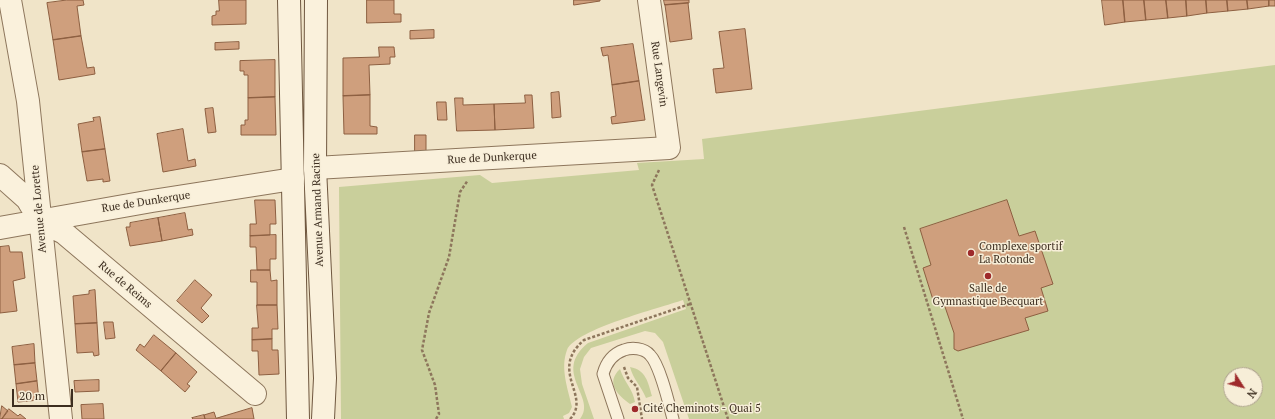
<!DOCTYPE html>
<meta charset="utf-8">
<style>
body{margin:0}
#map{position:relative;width:1275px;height:419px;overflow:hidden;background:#f0e4c8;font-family:"PT Serif",serif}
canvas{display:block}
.north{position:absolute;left:1223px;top:367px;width:40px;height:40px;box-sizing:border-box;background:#f7eed8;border:1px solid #ada18e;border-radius:50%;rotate:126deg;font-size:11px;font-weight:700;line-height:16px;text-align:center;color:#3d2e20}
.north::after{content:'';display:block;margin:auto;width:14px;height:18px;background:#9e2a2b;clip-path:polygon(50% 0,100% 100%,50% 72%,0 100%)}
.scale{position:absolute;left:12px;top:389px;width:61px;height:18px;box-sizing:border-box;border:2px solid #3d2e20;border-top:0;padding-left:5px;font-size:12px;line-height:14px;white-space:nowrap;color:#3d2e20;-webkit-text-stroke:3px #f7eed8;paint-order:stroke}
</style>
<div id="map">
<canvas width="1275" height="419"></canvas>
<div class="north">N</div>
<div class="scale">20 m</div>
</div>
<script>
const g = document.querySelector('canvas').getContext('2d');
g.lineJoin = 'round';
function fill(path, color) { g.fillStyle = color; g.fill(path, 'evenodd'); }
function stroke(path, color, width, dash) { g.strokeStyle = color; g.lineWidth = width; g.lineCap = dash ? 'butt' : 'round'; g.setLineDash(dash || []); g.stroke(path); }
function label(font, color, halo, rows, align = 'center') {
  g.font = font + ' "PT Serif",serif'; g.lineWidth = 3; g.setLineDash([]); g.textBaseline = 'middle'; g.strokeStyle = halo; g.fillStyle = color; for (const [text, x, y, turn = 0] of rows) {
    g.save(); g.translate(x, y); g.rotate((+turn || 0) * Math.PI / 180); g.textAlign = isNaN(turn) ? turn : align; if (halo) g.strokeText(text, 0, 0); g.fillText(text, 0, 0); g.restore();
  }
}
const green = new Path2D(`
 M1275 65V419H689L663 342 655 333 645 331 591 348 584 357 580 369 582 384 594 419H580C598 397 551 373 588 343L686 309 683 300C660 308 576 329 567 350 560 368 568 389 572 407L569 413 563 416 564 419H341L339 187 480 175 492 183 639 170 637 163 704 159 702 139ZM1231 375H1255V399H1231Z
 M630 367C646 370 648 382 652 396L646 398C641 386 633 379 630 367Z
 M620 369C624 382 633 389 635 402L630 404C618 395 605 383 620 369Z`);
const building = new Path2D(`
 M67 0H83L84 5 77 6 81 36 53 40 47 3Z
 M219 0H246V24L212 25V16L216 15V11H219Z
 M367 0H394V14H401V22L367 23Z
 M574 0H600V1L574 5Z
 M664 0H689V3L665 5Z
 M1102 0H1123L1125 22 1105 25Z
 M1123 0H1144L1146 20 1125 22Z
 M1144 0H1166L1168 18 1146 20Z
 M1166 0H1186L1187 16 1168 18Z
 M1186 0H1206L1207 13 1187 16Z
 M1206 0H1227L1228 11 1207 13Z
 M1227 0H1247L1248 9 1228 11Z
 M1247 0H1269V6L1248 9Z
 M1269 0H1275V6H1269Z
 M688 3 692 39 670 42 665 5Z
 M745 29 752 89 716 93 713 69 724 68 719 32Z
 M434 30V38L410 39V31Z
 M81 36 87 68 94 67 95 74 59 80 53 40Z
 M239 42V49L215 50V43Z
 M633 44 639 81 612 85 608 55 603 56 601 48Z
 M379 47H394L395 57H390V64L369 65 370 95 343 96V58L379 57Z
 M275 60V97L248 98V75H244V71H240V61Z
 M639 81 645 120 612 124 611 117 616 116 612 85Z
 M559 92 561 117 552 118 551 93Z
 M370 95V126L377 127V134H344L343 96Z
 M525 95H532L534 128 495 130 494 104 525 103Z
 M275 97 276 135H241V125H245V120H248V98Z
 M455 98H463V105L494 104 495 130 457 131Z
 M437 102H446L447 120H438Z
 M213 108 216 132 208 133 205 109Z
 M100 117 105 149 82 152 78 124 94 121 93 118Z
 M183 129 188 161 195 159 196 166 163 172 157 134Z
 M415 135H426V154L415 155Z
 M105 149 110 181 103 182V179L87 181 82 152Z
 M255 200H275L276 224H270V235L250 236V224H256Z
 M1007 200 1019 236 1035 231 1053 284 1041 288 1048 311 1025 318 1029 330 958 351 954 349V333L943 301 934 303 923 268 931 265 920 229Z
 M185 213 188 230 192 229 193 235 162 241 158 218Z
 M158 218 162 241 130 246 126 227H130V223Z
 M276 235V259H270V270H257L256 247H250V236Z
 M9 246 10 252H22L25 278 13 281 17 311 0 313V247Z
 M251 270H270L271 281 277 280V305H257V282H251Z
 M195 280 212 295 201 308 209 316 202 323 177 301Z
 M95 290 97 323 75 324 73 296 89 294V291Z
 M257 305H277L278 329H272V339L252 340V328H258Z
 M104 322H113L115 338 106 339Z
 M97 323 99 355 94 356 93 352 77 353 75 324Z
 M154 335 176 353 161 371 136 350 140 344 144 347Z
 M272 339V350H278L279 374 259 375 258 351H252V340Z
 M34 344 35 363 14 365 12 347Z
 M176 353 197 372 187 384 190 386 185 392 161 371Z
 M35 363 37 381 16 384 14 365Z
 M99 380V391L75 392 74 381Z
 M37 381 39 400 18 402 16 384Z
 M103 404 104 419H82L81 405Z
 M2 406 8 411 2 419H0Z
 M252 408 254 419H205L204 415 214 412 216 418Z
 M9 409 18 416 20 414 26 419H2Z
 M204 415 205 419H193L192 418Z`);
const path = new Path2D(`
 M659 170 652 185 728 419
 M904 227 963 419
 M624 367 628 378 637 387 642 419
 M436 419 439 414 435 385 422 350 429 313 449 257 460 192 468 180
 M570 419C592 396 548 371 584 340L690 304`);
const lane = new Path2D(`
 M618 419 603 374C606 363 612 354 624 350 632 347 644 348 650 355 660 365 669 404 673 419`);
const street = new Path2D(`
 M10 0 28 101 61 419
 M315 168 669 148 649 0
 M0 175 27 199 40 221 64 233 255 394
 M0 228 152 201 293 179`);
const secondary = new Path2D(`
 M289 0 298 419
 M316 0 315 168 325 378 323 419`);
const markers = [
 [971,253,4,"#9e2a2b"],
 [988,276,4,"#9e2a2b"],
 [635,409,4,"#9e2a2b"]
];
const streetNames = [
 ["Rue Langevin",659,74,82],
 ["Rue de Dunkerque",492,158,-3],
 ["Rue de Dunkerque",146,202,-9],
 ["Avenue de Lorette",39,209,-95],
 ["Avenue Armand Racine",318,210,-92],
 ["Rue de Reims",125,285,40]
];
const poiNames = [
 ["Complexe sportif",979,247],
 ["La Rotonde",979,260],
 ["Salle de",988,289,"center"],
 ["Gymnastique Becquart",988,302,"center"],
 ["Cité Cheminots - Quai 5",643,409]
];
fill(green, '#c9cf9b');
fill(building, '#cf9f7d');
stroke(building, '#8d5f41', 1);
stroke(lane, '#8d765c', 13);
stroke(street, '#8d765c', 24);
stroke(secondary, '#6f573f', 24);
stroke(path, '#8d765c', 2.5, [3, 2]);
stroke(lane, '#faf1dc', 11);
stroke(street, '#faf1dc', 22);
stroke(secondary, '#faf1dc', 22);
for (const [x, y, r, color] of markers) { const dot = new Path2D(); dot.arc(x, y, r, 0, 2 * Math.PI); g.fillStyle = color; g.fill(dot); stroke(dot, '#f7eed8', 1.5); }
label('11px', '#3d2e20', '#f7eed8', streetNames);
label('11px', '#3d2e20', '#f7eed8', poiNames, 'left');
</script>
